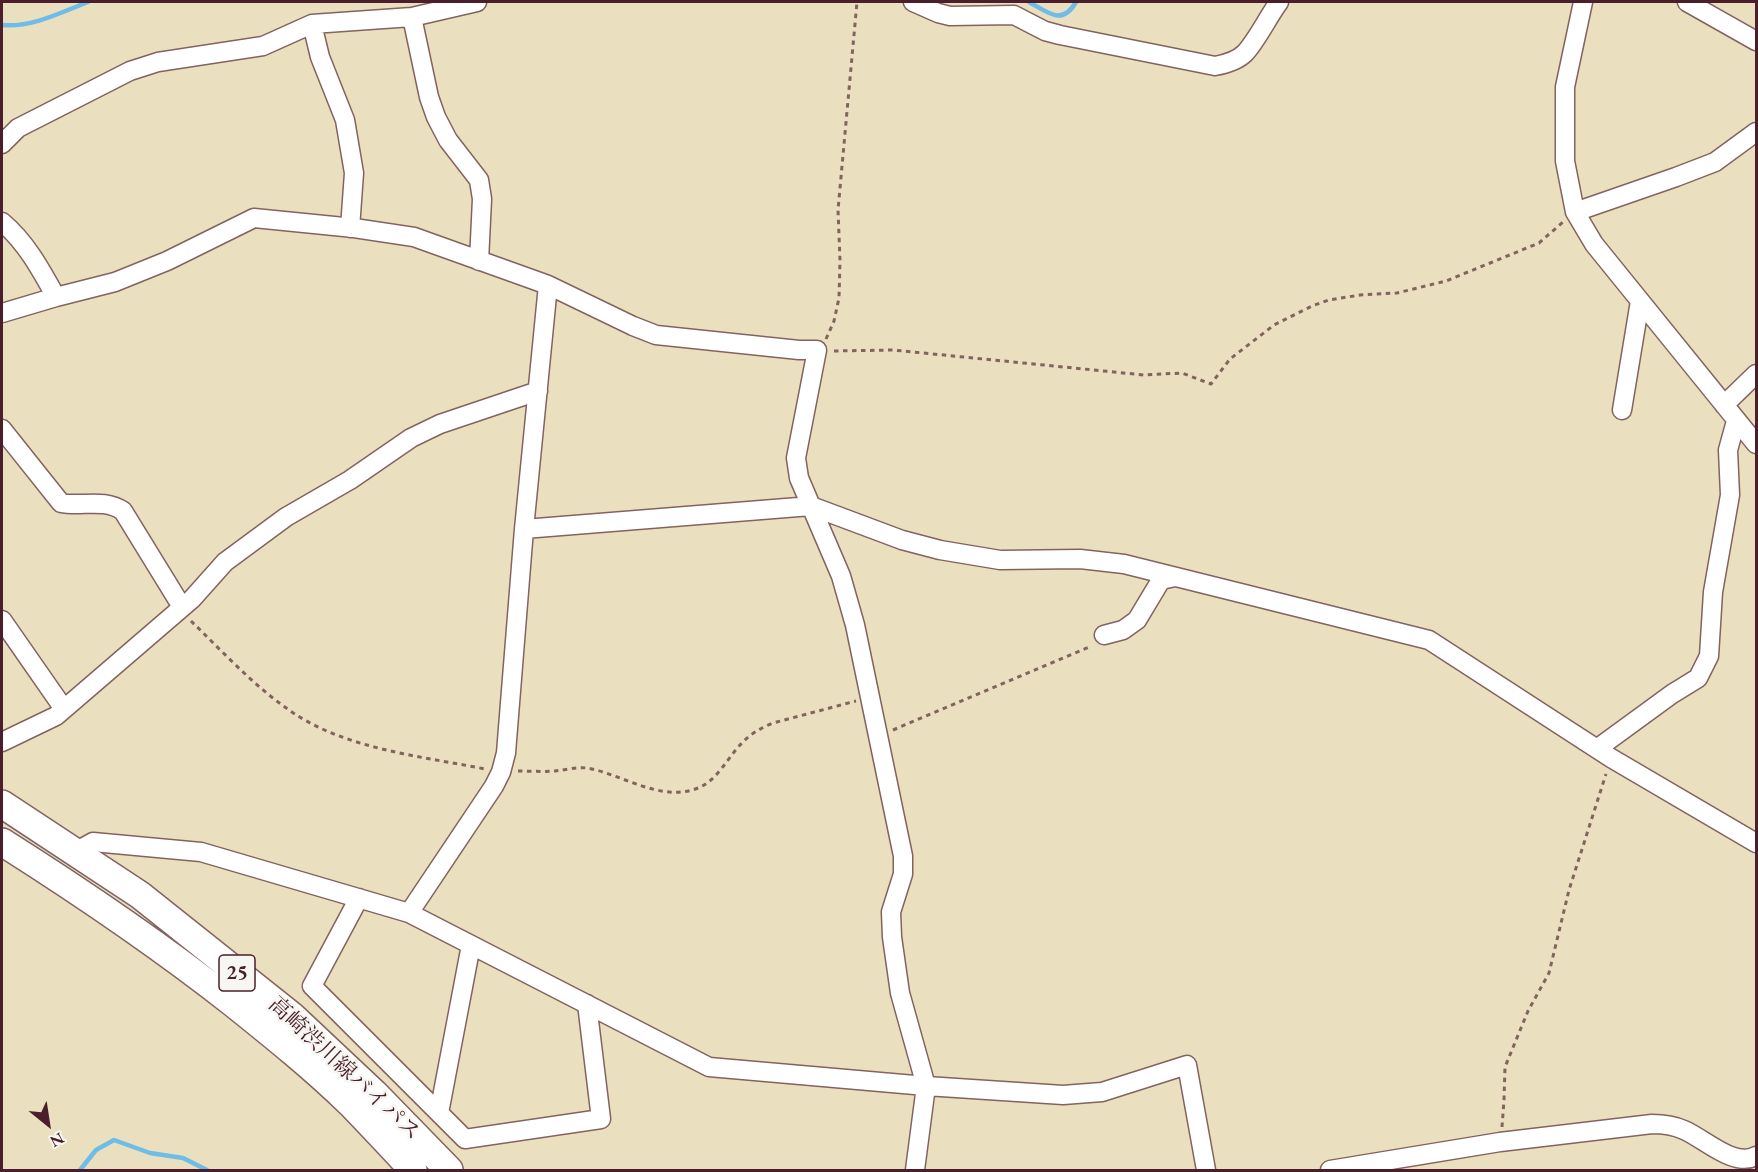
<!DOCTYPE html>
<meta charset="utf-8">
<style>
body{margin:0}
#map{position:relative;width:1758px;height:1172px;overflow:hidden;background:#eae0bf;font-family:"EB Garamond",serif}
canvas{display:block}
.frame{position:absolute;inset:0;border:3px solid #4a1f2b;pointer-events:none}
.north{position:absolute;left:18px;top:1094px;width:60px;height:60px;-webkit-text-stroke:4px #f6f6f2;paint-order:stroke;rotate:150deg;font-size:16px;font-weight:700;line-height:24px;text-align:center;color:#4a1f2b}
.north::after{content:'';display:block;margin:auto;width:21px;height:27px;background:#4a1f2b;clip-path:polygon(50% 0,100% 100%,50% 72%,0 100%)}
</style>
<div id="map">
<canvas width="1758" height="1172"></canvas>
<div class="frame"></div>
<div class="north">N</div>
</div>
<script>
const g = document.querySelector('canvas').getContext('2d');
g.lineJoin = 'round';
function stroke(path, color, width, dash) { g.strokeStyle = color; g.lineWidth = width; g.lineCap = dash ? 'butt' : 'round'; g.setLineDash(dash || []); g.stroke(path); }
function label(font, color, halo, rows, align = 'center') {
  g.font = font + ' "EB Garamond","Noto Serif JP",serif'; g.lineWidth = 5; g.setLineDash([]); g.textBaseline = 'middle'; g.strokeStyle = halo; g.fillStyle = color; for (const [text, x, y, turn = 0] of rows) {
    g.save(); g.translate(x, y); g.rotate((+turn || 0) * Math.PI / 180); g.textAlign = isNaN(turn) ? turn : align; if (halo) g.strokeText(text, 0, 0); g.fillText(text, 0, 0); g.restore();
  }
}
const stream = new Path2D(`
 M1029 2C1049 13 1062 26 1076 2
 M2 25C31 28 62 12 88 2
 M80 1170 96 1150 114 1140 150 1153 183 1158 207 1170`);
const path = new Path2D(`
 M826 339 834 321 839 298 840 260 838 210 857 2
 M834 351 893 350 1144 375 1182 373 1211 384 1230 359 1274 325 1312 306 1329 300 1360 295 1397 293 1446 281 1539 243 1563 222
 M191 621C222 651 253 685 289 710 344 749 420 756 485 769
 M893 730 1089 647
 M518 771C530 771 543 772 555 771 565 770 576 767 587 768 622 774 661 803 698 788 718 780 727 758 742 743 750 734 761 728 773 723L856 701
 M1502 1127 1504 1100 1505 1067 1528 1011 1549 973 1569 890 1606 774`);
const minor = new Path2D(`
 M913 2 938 13 950 16 1014 15 1045 31 1060 35 1215 66C1226 64 1237 61 1245 53 1257 40 1268 17 1279 2
 M1583 2 1565 87V161L1575 212 1594 244 1756 444
 M1687 2 1756 41
 M412 17 429 97 436 117 448 140 479 180 482 199 479 261
 M312 24 320 57 345 120 354 173 350 228
 M2 144 18 128 130 71 158 62 263 46 312 24 412 17 477 2
 M1575 212 1676 177 1715 162 1756 132
 M2 222C26 242 41 270 56 297
 M2 313 56 297 115 282 167 261 254 218 354 228 414 237 548 285 633 326 656 335 799 350H817L796 458 799 478 841 576 855 625 903 856V874L891 912 892 937 900 993 926 1086 915 1170
 M1724 405 1756 374
 M1622 410 1640 301
 M2 429 61 503C82 507 104 498 123 511L182 607
 M524 529 811 506 902 540 940 550 1000 560 1080 559 1124 564 1429 640 1611 758 1756 843
 M2 620 64 709
 M1104 635 1123 630 1137 620 1161 580 1175 577
 M2 742 56 716 192 599 225 562 286 517 350 480 411 438 440 424 538 391
 M1598 748 1672 694 1698 678 1709 656 1713 592 1730 495 1728 450 1736 421
 M75 852 93 842 201 852 409 913 709 1067 926 1086 1063 1095 1102 1092 1187 1065 1206 1170
 M359 898 312 986 465 1139 601 1119 587 1004
 M409 913 494 786 501 772 506 753 524 529 548 285
 M439 1113 471 945
 M1330 1170 1500 1142 1652 1124C1663 1124 1673 1125 1684 1130 1705 1139 1734 1168 1756 1156`);
const primary = new Path2D(`
 M2 804 140 895 292 1016 375 1094 449 1170
 M2 842C81 892 159 945 233 1003 273 1035 314 1068 351 1104 372 1126 393 1148 413 1170`);
const shields = [
 [237,973,36]
];
const shieldNames = [
 ["25",237,973]
];
const streetNames = [
 ["高崎渋川線バイパス",344,1069,43]
];
stroke(stream, '#6ebce8', 4.5);
stroke(minor, '#82635f', 21);
stroke(primary, '#82635f', 30);
stroke(path, '#82635f', 3, [4.5, 4.5]);
stroke(minor, '#fff', 18);
stroke(primary, '#fff', 27);
for (const [x, y, w] of shields) { const box = new Path2D(); box.roundRect(x - w / 2, y - 18, w, 36, 4.5); g.fillStyle = '#f6f6f2'; g.fill(box); stroke(box, '#4a1f2b', 1.5); }
label('bold 21px', '#4a1f2b', null, shieldNames);
label('22px', '#4a1f2b', '#f6f6f2', streetNames);
</script>
